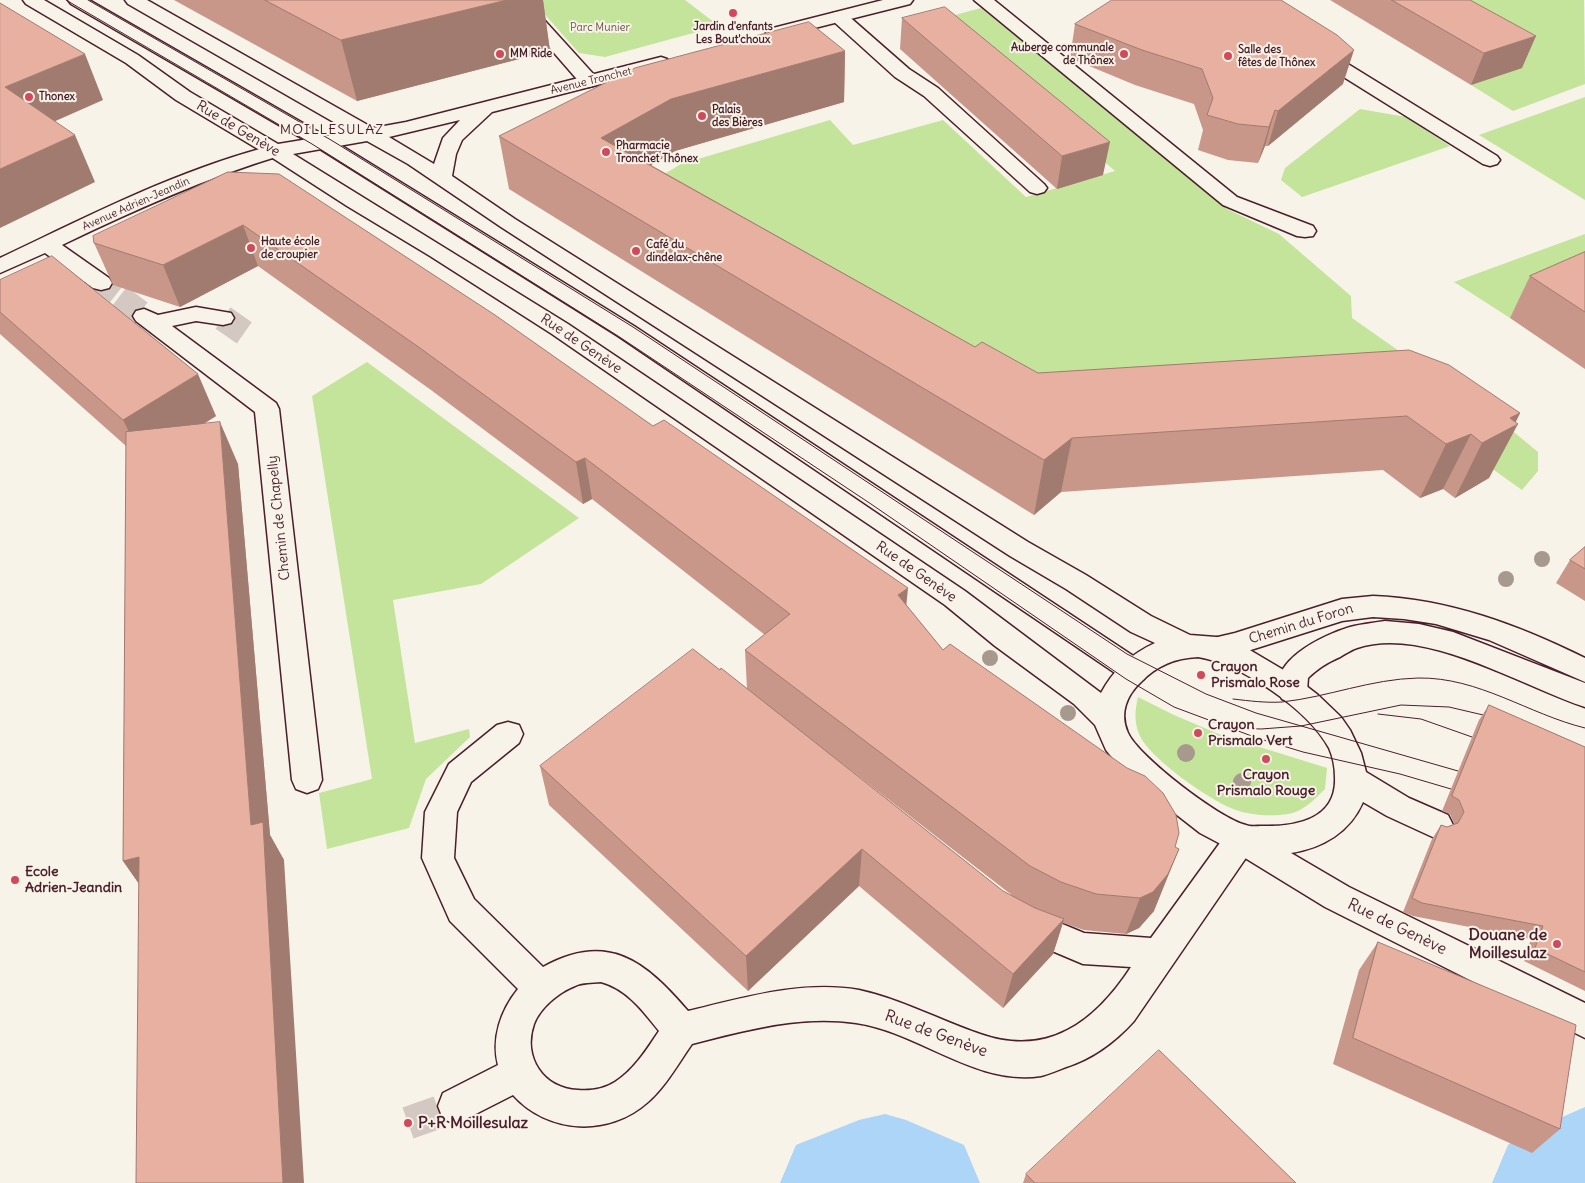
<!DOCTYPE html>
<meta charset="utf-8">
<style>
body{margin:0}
canvas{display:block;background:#f7f3e8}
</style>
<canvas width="1585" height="1183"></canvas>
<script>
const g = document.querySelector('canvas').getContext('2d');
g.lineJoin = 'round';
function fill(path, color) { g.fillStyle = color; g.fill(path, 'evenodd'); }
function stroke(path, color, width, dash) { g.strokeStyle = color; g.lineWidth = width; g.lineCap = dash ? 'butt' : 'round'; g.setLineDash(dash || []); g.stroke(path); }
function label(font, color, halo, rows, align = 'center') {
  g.font = font + ' Delius,sans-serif'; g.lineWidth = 4; g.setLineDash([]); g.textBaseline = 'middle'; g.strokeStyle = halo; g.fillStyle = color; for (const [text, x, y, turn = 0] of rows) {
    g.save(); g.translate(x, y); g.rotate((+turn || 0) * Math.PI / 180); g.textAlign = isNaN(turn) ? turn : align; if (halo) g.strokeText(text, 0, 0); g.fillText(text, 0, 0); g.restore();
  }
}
const green = new Path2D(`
 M532 0H685L719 26 605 57 579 53Z
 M1405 0H1584L1585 84 1513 111 1471 85 1522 67Z
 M981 8 1227 209 1279 234 1351 296 1352 318 1509 428 1538 452V471L1522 490 1491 468 1028 428 656 179 681 164 830 120 853 145 943 120 1026 197 1115 171 940 19Z
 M1585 97V200L1479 135Z
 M1360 109 1406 117 1450 146 1302 197 1281 180 1285 168Z
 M1585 234V284L1510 318 1454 282Z
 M367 362 579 518 481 584 393 600 415 743 469 729 470 737 426 779 409 828 327 849 319 793 372 779 312 396Z
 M1138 697 1174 715 1221 735 1327 768 1325 789C1315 799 1303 812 1288 814 1271 817 1246 815 1231 808 1207 798 1149 758 1139 734 1134 721 1135 710 1138 697Z`);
const river = new Path2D(`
 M1585 1107V1183H1492L1508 1145 1517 1137Z
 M885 1114 906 1120 964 1145 980 1183H780L796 1145 859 1120Z`);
const minorTunnelFar2 = new Path2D(`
 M101 283 120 298`);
const minorTunnelFar1 = new Path2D(`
 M119 297 144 316
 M223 318 250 337`);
const minorTunnel = new Path2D(`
 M408 1123 456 1106`);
const minor = new Path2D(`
 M68 0H89L329 138 634 326 1144 663 1148 671 1144 679 1134 682 1124 679 618 336 315 146 71 4Z
 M508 0H526L596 77 598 81 596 85 589 87 582 85Z
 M974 0H994L1237 197 1313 226 1316 231 1313 236 1305 237 1297 236 1223 205Z
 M839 12 845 13 909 69 938 88 1044 184 1047 188 1044 192 1037 194 1030 192 924 96 895 77 833 21 830 17 833 13Z
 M1316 47 1322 48 1497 156 1500 160 1497 164 1490 166 1483 164 1310 56 1307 52 1310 48Z
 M275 145 282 147 285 151 282 155C206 178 134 210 62 245L109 278 112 283 109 288 101 290 93 288 45 253 0 273V258C89 216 179 169 275 145Z
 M196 307 231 313 234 318 231 323 223 325 196 321 172 326 276 403 279 409 322 780 318 789 307 793 296 789 292 780 255 412 136 321 133 316 136 311 144 309 158 315Z
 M1373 596C1449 599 1518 625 1585 658V682L1489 640 1436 624 1404 619 1373 617 1342 621 1235 655 1215 659 1205 656 1201 648 1205 640 1235 633 1342 599Z
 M1385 621 1419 624 1453 632 1585 683V707C1521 686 1424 625 1357 648 1351 650 1345 654 1340 657 1328 662 1317 669 1308 678L1307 691 1302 699 1292 703 1282 699C1263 663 1323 635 1350 627 1361 624 1373 623 1385 621Z
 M508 722 519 725 523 734 519 743 471 782 457 812 454 858 474 899 543 967C608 931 645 961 688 1011 743 998 802 980 859 990 901 999 939 1020 980 1034 1048 1058 1095 1022 1131 967L1083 964 1012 934 1007 923 1012 912 1024 908 1084 933 1151 938 1230 829 1241 825 1252 829 1257 839 1252 849 1134 1021C1116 1041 1092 1059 1066 1067 1058 1070 1049 1074 1041 1076 975 1086 919 1032 856 1023 800 1015 746 1030 692 1044 678 1064 666 1086 648 1102 609 1137 548 1134 513 1095L456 1124 443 1119 438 1106 443 1093 498 1065C491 1038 501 1010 518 989L450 921 422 858 425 812 449 764 497 725ZM601 982C627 989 643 1011 659 1031 647 1049 634 1070 615 1082 604 1089 591 1091 578 1090 544 1089 522 1057 534 1024 540 1008 559 992 575 986 583 982 592 983 601 982Z`);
const major = new Path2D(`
 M23 0H44L138 55 190 92 278 144 351 132 128 4 125 0H147L373 128 406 122 661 57 667 59 670 63 667 67 492 112 462 140 456 154 452 176 515 219 1028 542 1086 575 1151 616 1190 635 1216 637 1243 646 1292 675 1318 695 1341 717 1350 730 1361 753 1366 772 1409 798 1448 815 1453 825 1448 835 1437 839 1387 816 1363 802C1350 832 1323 848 1291 853L1349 887 1585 1003V1038L1325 907 1232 850 1200 833 1127 776 1106 750 1095 725 1074 704 995 646 945 605 552 334 430 256 347 206 268 155 176 100 126 63 26 4ZM460 120 443 138 434 164 389 137ZM367 141 408 164 501 227 1010 556 1066 589 1131 632 1155 643C1131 654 1113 670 1101 693L965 591 568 324 293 154ZM1198 657C1241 664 1308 709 1329 748 1333 757 1335 768 1335 777 1337 820 1295 827 1261 826 1256 826 1250 827 1246 825 1220 819 1139 757 1128 733 1119 713 1127 695 1141 682 1157 665 1176 658 1198 657Z
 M883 0H913L910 4 775 38 769 37 766 33 769 29Z`);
const tram = new Path2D(`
 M66 0 312 144 618 336 871 504 1126 679 1174 707 1257 738 1303 752 1400 774 1451 789
 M88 0 331 140 633 327 1127 654 1206 694 1256 713 1458 771
 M1233 699C1250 701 1266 703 1282 702 1328 697 1371 679 1418 678 1479 677 1528 714 1585 728
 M1378 714 1421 719 1472 737
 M1240 728 1261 729 1301 726 1401 705 1449 707 1496 718`);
const trees = [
 [1542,559,8],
 [1506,579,8],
 [990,658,8],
 [1068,713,8],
 [1186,753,9],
 [1242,782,9]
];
const wall = new Path2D(`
 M174 0H543L550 51 357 101Z
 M1330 0H1470L1522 68 1471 85Z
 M902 18 1103 175 1057 189 900 49Z
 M1075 24 1343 84 1268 146H1265L1258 163 1228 160 1198 150 1203 130 1194 104 1135 85 1070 58Z
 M845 51 844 102 675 151 651 165 975 347 1038 373 1520 413 1489 478 1455 498 1443 489 1420 498 1383 470 1061 492 1034 515 509 189 499 136Z
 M228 172 907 606 1154 911 1139 928 1126 934 1084 930 1063 923 1053 954 1003 1008 859 886 748 991 549 805 540 766 720 670 747 689 745 650 765 635 592 499 583 504 431 390 258 266 180 307 113 285 94 243ZM826 751 1013 896 1003 891Z
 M1585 252V369L1510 318 1530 276Z
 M0 280 216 416 203 424 238 464 270 835 284 860 139 884 123 861 126 446 0 334Z
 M1585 547V601L1556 583 1570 560Z
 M1489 705 1585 747V991L1524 961 1531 939 1413 916 1403 912 1432 839 1441 825 1447 827 1454 824 1450 814 1442 811 1479 720Z
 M1378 942 1560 1129 1532 1153 1333 1064 1359 970Z
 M1026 1174 1296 1183H1023Z`);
const shadedWall = new Path2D(`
 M507 0H543L550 51 357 101 341 40Z
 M1536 36 1522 68 1471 85 1484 53Z
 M1354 50 1343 84 1268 146 1278 111Z
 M845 51 844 102 675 151 607 191 601 138 671 99Z
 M85 54 103 100 26 134 5 87Z
 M1275 110 1265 146 1258 163 1269 127Z
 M75 135 95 182 0 228V169Z
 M1110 142 1103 175 1057 189 1062 156Z
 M243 225 258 266 180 307 163 265Z
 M198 374 216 416 144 462 123 420Z
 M1520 413 1513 427 1518 424 1489 478 1455 498 1482 443 1510 418Z
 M220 422 238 464 270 835 284 860 304 1183H283L251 825Z
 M1471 434 1443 489 1420 498 1446 444Z
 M1072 438 1061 492 1034 515 1044 460Z
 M585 458 592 499 583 504 576 462Z
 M908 588 904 629 898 595Z
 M862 849 859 886 748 991 746 956Z
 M1179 849 1154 911 1139 928 1126 934 1140 898Z
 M139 857 149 898 123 861Z
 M1064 919 1053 954 1003 1008 1013 974Z`);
const building = new Path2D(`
 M265 0H507L341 40Z
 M1112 0H1281L1337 35 1354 50 1278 111 1275 110 1269 127 1238 124 1207 115 1213 98 1202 69 1142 50 1075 24Z
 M1392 0H1470L1536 36 1484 53Z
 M0 3 85 54 5 87 75 135 0 169Z
 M945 7 1110 142 1062 156 902 18Z
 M809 22 845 51 671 99 601 138 975 347 982 342 1038 373 1409 350 1449 365 1520 413 1510 418 1518 424 1482 443 1471 434 1446 444 1407 416 1072 438 1044 460 499 136 635 68Z
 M228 172 279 174 495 315 653 426 664 420 908 588 898 595 943 650 950 644 1127 768 1145 776 1163 793 1176 815 1179 833 1175 847 1179 849 1168 874 1153 892 1140 898 1096 894 1061 882 1030 866 745 650 790 614 585 458 576 462 420 348 243 225 163 265 94 243 93 236Z
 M1585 252V312L1530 276Z
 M52 256 198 374 123 420 0 312V280Z
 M220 422 251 825 263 822 283 1183H136L139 857 123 861 126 432Z
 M1585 547V569L1570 560Z
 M693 649 720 670 721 668 1003 891 1035 908 1064 919 1013 974 862 849 746 956 540 766Z
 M1489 705 1585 747V972L1535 948 1543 926 1422 903 1412 898 1441 825 1447 827 1458 823 1464 812 1459 800 1452 796Z
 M1378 942 1576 1025 1560 1129 1353 1038Z
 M1159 1050 1296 1183H1035L1026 1174Z`);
const markers = [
 [733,13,5,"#d1495b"],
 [500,54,5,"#d1495b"],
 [1124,54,5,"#d1495b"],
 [1228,56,5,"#d1495b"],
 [29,97,5,"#d1495b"],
 [702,116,5,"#d1495b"],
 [606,152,5,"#d1495b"],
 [251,248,5,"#d1495b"],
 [636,251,5,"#d1495b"],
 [1201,675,5,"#d1495b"],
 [1198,733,5,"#d1495b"],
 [1266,759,5,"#d1495b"],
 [15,880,5,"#d1495b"],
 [1557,944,5,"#d1495b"],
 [408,1123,5,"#d1495b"]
];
const farPoinames = [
 ["Jardin d'enfants",733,27,"center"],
 ["Les Bout'choux",733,40,"center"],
 ["Auberge communale",1114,48,"right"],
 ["de Thônex",1114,61,"right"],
 ["Salle des",1238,50],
 ["fêtes de Thônex",1238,63],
 ["MM Ride",510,54],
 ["Thonex",39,97],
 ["Palais",712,110],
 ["des Bières",712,123],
 ["Pharmacie",616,146],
 ["Tronchet Thônex",616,159],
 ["Haute école",261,242],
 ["de croupier",261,255],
 ["Café du",646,245],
 ["dindelax-chêne",646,258]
];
const farParknames = [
 ["Parc Munier",600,28]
];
const farStreetnames = [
 ["Avenue Tronchet",591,81,-14],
 ["Avenue Adrien-Jeandin",136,204,-24]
];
const streetNames = [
 ["Rue de Genève",238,129,31],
 ["Rue de Genève",581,344,34],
 ["Chemin de Chapelly",279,518,-96],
 ["Rue de Genève",916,572,35],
 ["Chemin du Foron",1301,624,-17]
];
const farQuarternames = [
 ["MOILLESULAZ",332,130]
];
const poiNames = [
 ["Crayon",1211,667],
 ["Prismalo Rose",1211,683],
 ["Crayon",1208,725],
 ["Prismalo Vert",1208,741],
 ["Crayon",1266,775,"center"],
 ["Prismalo Rouge",1266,791,"center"],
 ["Ecole",25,872],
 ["Adrien-Jeandin",25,888]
];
const nearStreetnames = [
 ["Rue de Genève",1397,927,26],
 ["Rue de Genève",936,1034,20]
];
const nearPoinames = [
 ["Douane de",1547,935],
 ["Moillesulaz",1547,953],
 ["P+R Moillesulaz",418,1123,"left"]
];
fill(green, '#c4e49c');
fill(river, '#acd5f7');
stroke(minorTunnelFar2, '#d4c9c2', 19, [19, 10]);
stroke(minorTunnelFar1, '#d4c9c2', 26, [26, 12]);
stroke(minorTunnel, '#d4c9c2', 33, [33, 16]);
stroke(minor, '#4a1f2b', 3);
stroke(major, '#4a1f2b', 3);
fill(minor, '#f7f3e8');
fill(major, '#f7f3e8');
stroke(tram, '#4a1f2b', 1);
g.fillStyle = '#a8998f';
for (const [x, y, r] of trees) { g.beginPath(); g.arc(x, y, r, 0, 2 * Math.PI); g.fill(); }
fill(wall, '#c8978a');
fill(shadedWall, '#a27b70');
fill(building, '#e8b0a0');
stroke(building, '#a27b70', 1);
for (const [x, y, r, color] of markers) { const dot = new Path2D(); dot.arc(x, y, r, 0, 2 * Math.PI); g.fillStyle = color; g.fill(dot); stroke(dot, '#f7f3e8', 2); }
label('bold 11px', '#4a1f2b', '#f7f3e8', farPoinames, 'left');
label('11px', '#685047', '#f7f3e8', farParknames);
label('11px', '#4a1f2b', '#f7f3e8', farStreetnames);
label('14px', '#4a1f2b', '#f7f3e8', streetNames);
g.letterSpacing = '1px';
label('14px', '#4a1f2b', '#f7f3e8', farQuarternames);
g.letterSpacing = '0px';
label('bold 14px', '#4a1f2b', '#f7f3e8', poiNames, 'left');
label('16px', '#4a1f2b', '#f7f3e8', nearStreetnames);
label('bold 16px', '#4a1f2b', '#f7f3e8', nearPoinames, 'right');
</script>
